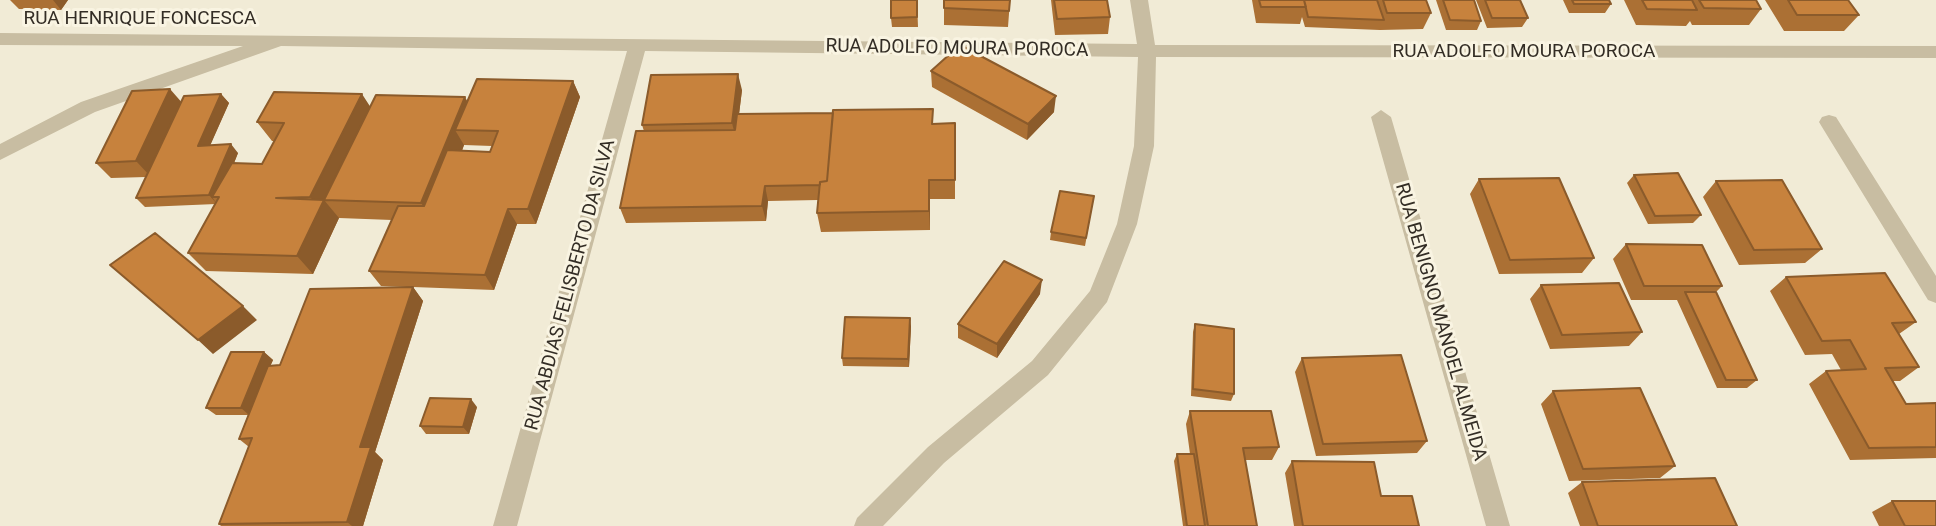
<!DOCTYPE html>
<style>
body{margin:0}
canvas{display:block;background:#f1ebd6}
</style>
<canvas width="1936" height="526"></canvas>
<script>
const g = document.querySelector('canvas').getContext('2d');
g.lineJoin = 'round';
function fill(path, color) { g.fillStyle = color; g.fill(path, 'evenodd'); }
function stroke(path, color, width, dash) { g.strokeStyle = color; g.lineWidth = width; g.lineCap = dash ? 'butt' : 'round'; g.setLineDash(dash || []); g.stroke(path); }
function label(font, color, halo, rows, align = 'center') {
  g.font = font + ' Roboto,sans-serif'; g.lineWidth = 6; g.setLineDash([]); g.textBaseline = 'middle'; g.strokeStyle = halo; g.fillStyle = color; for (const [text, x, y, turn = 0] of rows) {
    g.save(); g.translate(x, y); g.rotate((+turn || 0) * Math.PI / 180); g.textAlign = isNaN(turn) ? turn : align; if (halo) g.strokeText(text, 0, 0); g.fillText(text, 0, 0); g.restore();
  }
}
const street = new Path2D(`
 M1130 0H1148L1155 45 1936 46V58L1156 57 1154 146 1137 224 1107 302 1048 375 944 463 883 526H854L857 518 928 447 1032 361 1090 291 1117 224 1134 146 1138 57 645 51 517 526H493L627 51 281 46 95 112 0 160V144L81 102 243 46 0 45V33L1137 44Z
 M1381 110 1391 117 1510 526H1486L1371 117Z
 M1829 115 1836 117 1936 276V303L1928 300 1822 127 1819 122 1822 117Z`);
const wall = new Path2D(`
 M10 0H68L61 10 19 9Z
 M917 0 918 27H892L891 18Z
 M1010 0 1008 27 944 25V8Z
 M1051 0H1107L1110 17 1108 34 1055 35Z
 M1252 0H1426L1431 13 1423 29 1380 30 1305 27 1302 17 1300 24 1256 23Z
 M1436 0H1474L1481 21 1477 30H1446Z
 M1476 0H1520L1528 18 1522 27 1487 28Z
 M1563 0H1609L1611 4 1605 13H1569Z
 M1624 0H1756L1761 9 1749 25H1692L1690 21 1686 26 1636 25Z
 M1765 0H1848L1859 15 1844 31H1784Z
 M931 71 1054 112 1027 140 932 87Z
 M573 81 580 97 536 224H517L494 290 413 287 423 301 375 452 383 460 363 526H221L219 524 249 447 239 439 248 415H216L206 408 264 352 273 360 270 366 280 365 409 287 381 286 369 271 392 220 339 218 313 274 206 271 188 253 216 204 145 207 136 198 146 177 111 178 96 163 181 102 221 94 229 103 210 145 238 153 234 163 262 164 274 141H272L257 122 370 107 467 101ZM464 145 492 146 490 152 462 151Z
 M742 90 739 114 933 124 955 123V199H930V230L821 232 817 213 818 200 768 201 766 221 626 223 620 208 644 131 642 125Z
 M1634 175 1701 215 1693 223 1648 224 1627 183Z
 M1479 179 1594 258 1582 273 1499 274 1470 194Z
 M1716 181 1822 249 1805 263 1739 265 1703 197Z
 M1094 196 1085 246 1050 240 1051 232Z
 M1626 244 1722 286 1716 292 1757 380 1747 388H1717L1677 300H1631L1613 259Z
 M1786 277 1916 322 1899 334 1919 367 1900 381H1892L1906 404 1936 403V458L1850 460 1809 384 1826 371 1841 370 1832 354 1805 355 1770 291Z
 M1541 285 1642 332 1629 346 1550 349 1530 299Z
 M1040 294 997 358 958 338V324Z
 M1195 324 1234 394 1231 401 1191 396 1193 332Z
 M911 326 909 367 843 366 842 358Z
 M1302 358 1427 441 1417 453 1316 456 1295 372Z
 M1553 391 1675 466 1660 478 1569 481 1541 404Z
 M477 407 469 434H426L420 426Z
 M1190 411 1279 447 1272 460H1245L1257 526H1183L1174 461 1177 454H1190L1186 424Z
 M1292 461 1381 496 1419 526H1294L1285 473Z
 M1582 482 1737 526H1580L1568 493Z
 M1892 501 1936 526H1879L1872 512Z`);
const shadedWall = new Path2D(`
 M53 0H68L61 10Z
 M738 74 742 90 736 139 732 123Z
 M573 81 580 97 536 224 528 209Z
 M170 89 184 105 151 177 136 161Z
 M221 94 229 103 206 155 198 146Z
 M362 94 375 114 324 200 339 218 313 274 297 256 320 209 310 197Z
 M1056 96 1054 112 1027 140 1028 124Z
 M465 97 476 117 455 130 464 145 434 221 421 203Z
 M231 144 238 153 220 198 212 197 217 204 209 195Z
 M929 180 930 199V230L929 211Z
 M765 186 768 201 766 221 762 206Z
 M508 209 517 224 494 290 485 275Z
 M1042 280 1040 294 997 358V344Z
 M413 287 423 301 375 452 383 460 363 526H352L347 522 360 447Z
 M243 306 257 320 213 354 198 340Z
 M910 318 911 326 909 367 908 359Z
 M264 352 273 360 249 415 241 408Z
 M471 399 477 407 469 434 463 427Z`);
const building = new Path2D(`
 M891 0H917V17L891 18Z
 M944 0H1010L1009 11 944 8Z
 M1054 0H1107L1110 17 1057 19Z
 M1259 0H1304L1306 7H1261Z
 M1304 0H1377L1384 20 1308 17Z
 M1383 0H1426L1431 13H1387Z
 M1443 0H1474L1481 21 1450 20Z
 M1485 0H1520L1528 18H1492Z
 M1572 0H1609L1611 4H1574Z
 M1642 0H1692L1697 10 1647 9Z
 M1699 0H1756L1761 9 1704 8Z
 M1788 0H1848L1859 15H1797Z
 M960 45 1056 96 1028 124 931 71Z
 M738 74 732 123 642 125 651 75Z
 M477 79 573 81 528 209H508L485 275 369 271 398 206H424L447 150 490 152 498 131 455 130Z
 M170 89 136 161 96 163 132 91Z
 M274 92 362 94 310 197 276 198 324 200 297 256 188 253 219 197H212L232 163 262 164 284 123 257 122Z
 M221 94 198 146 231 144 209 195 136 198 184 96Z
 M376 95 465 97 421 203 324 200Z
 M933 109 932 124 955 123V180H929V211L817 213 820 182 827 181 833 110Z
 M833 113 827 181 820 182V185L765 186 762 206 620 208 636 131 735 130 737 114Z
 M1678 173 1701 215 1655 216 1634 175Z
 M1559 178 1594 258 1510 260 1479 179Z
 M1782 180 1822 249 1754 250 1716 181Z
 M1060 191 1094 196 1086 238 1051 232Z
 M155 233 243 306 198 340 110 265Z
 M1626 244 1702 245 1722 286H1644Z
 M1004 261 1042 280 997 344 958 324Z
 M1885 273 1916 322 1892 323 1919 367 1885 368 1906 404 1936 403V447L1869 448 1826 371 1866 369 1850 340 1822 341 1786 277Z
 M1619 283 1642 332 1562 335 1541 285Z
 M413 287 360 447H371L347 522 219 524 252 438 239 439 268 366 280 365 310 289Z
 M1685 292H1716L1757 380H1726Z
 M845 317 910 318 908 359 842 358Z
 M1195 324 1234 329V394L1193 389Z
 M231 352H264L241 408H206Z
 M1401 355 1427 441 1323 444 1302 358Z
 M1640 388 1675 466 1583 469 1553 391Z
 M430 398 471 399 463 427 420 426Z
 M1190 411H1271L1279 447 1243 448 1257 526H1208Z
 M1177 454H1194L1205 526H1187Z
 M1292 461 1374 462 1381 496H1412L1419 526H1303Z
 M1715 478 1737 526H1598L1582 482Z
 M1892 501H1936V526H1905Z`);
const streetNames = [
 ["RUA HENRIQUE FONCESCA",140,19],
 ["RUA ADOLFO MOURA POROCA",957,49,1],
 ["RUA ADOLFO MOURA POROCA",1524,52],
 ["RUA ABDIAS FELISBERTO DA SILVA",571,285,-75],
 ["RUA BENIGNO MANOEL ALMEIDA",1440,322,74]
];
fill(street, '#c8bda2');
fill(wall, '#ab7034');
fill(shadedWall, '#8b5b2b');
fill(building, '#c7823d');
stroke(building, '#8b5b2b', 2);
label('19px', '#332d25', '#f9f4e2', streetNames);
</script>
